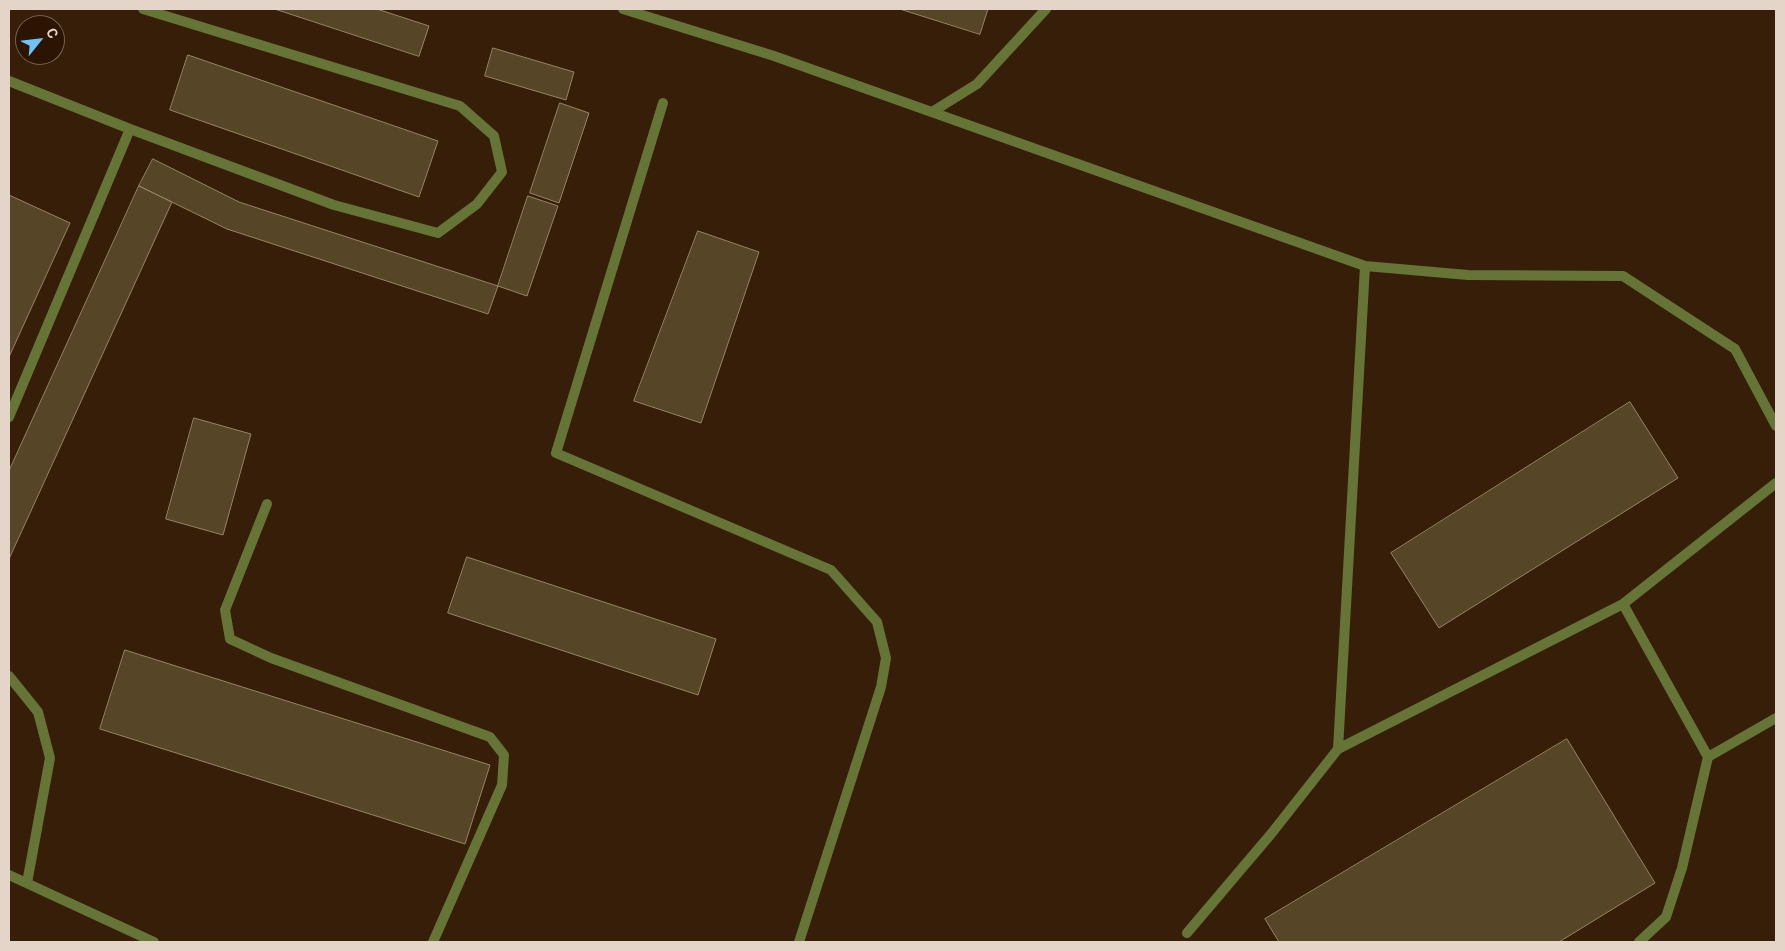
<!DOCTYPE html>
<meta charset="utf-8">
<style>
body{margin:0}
#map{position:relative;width:1785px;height:951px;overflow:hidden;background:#361e08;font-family:Roboto,sans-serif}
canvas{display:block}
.frame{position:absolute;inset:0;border:10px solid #e5d4c8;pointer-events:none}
.north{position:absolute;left:15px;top:15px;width:50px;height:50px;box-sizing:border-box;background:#2b1401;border:1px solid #756151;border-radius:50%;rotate:61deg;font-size:14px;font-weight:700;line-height:20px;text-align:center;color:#e5d4c8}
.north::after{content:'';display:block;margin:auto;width:18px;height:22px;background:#73c1f6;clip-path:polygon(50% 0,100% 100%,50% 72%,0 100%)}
</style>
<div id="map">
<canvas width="1785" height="951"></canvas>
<div class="frame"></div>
<div class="north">С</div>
</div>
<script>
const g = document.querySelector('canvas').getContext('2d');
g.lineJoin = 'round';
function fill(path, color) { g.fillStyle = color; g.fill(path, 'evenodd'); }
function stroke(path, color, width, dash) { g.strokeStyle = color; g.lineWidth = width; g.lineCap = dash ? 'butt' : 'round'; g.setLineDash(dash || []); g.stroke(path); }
const building = new Path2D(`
 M275 9H377L429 26 419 56Z
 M900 9H988L980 34Z
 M493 48 574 72 566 100 485 76Z
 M188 55 438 141 419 197 170 110Z
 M560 103 589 113 559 203 530 193Z
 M153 159 239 202 498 286 488 314 227 229 139 186Z
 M139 186 172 202 9 559V471Z
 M9 195 70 223 9 357Z
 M528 196 558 206 527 296 498 286Z
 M698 231 759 252 701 423 634 401Z
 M1630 402 1678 478 1439 628 1391 553Z
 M194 418 251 434 223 535 166 519Z
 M467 557 716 639 698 695 448 613Z
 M125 650 490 765 465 844 100 729Z
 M1567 739 1655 883 1559 942H1279L1265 919Z`);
const service = new Path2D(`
 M623 9 774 56 1365 266 1468 275 1623 276 1735 349 1776 426
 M9 81 130 129 9 417
 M663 103 556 453 831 570 877 622 886 658 881 687 799 942
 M932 112 977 84 1046 9
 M130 129 334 205 438 233 477 204 502 172 494 136 460 106 143 9
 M267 504 225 610 230 639 271 658 490 737 504 755 502 785 433 942
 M9 676 38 712 50 758 27 883
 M1338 749 1365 266
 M1708 757 1776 718
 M9 875 154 942
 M1187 933 1271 834 1338 749 1623 604
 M1639 942 1666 917 1682 868 1708 757 1623 604 1776 483`);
fill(building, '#574528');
stroke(building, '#978465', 1);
stroke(service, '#667437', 10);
</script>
